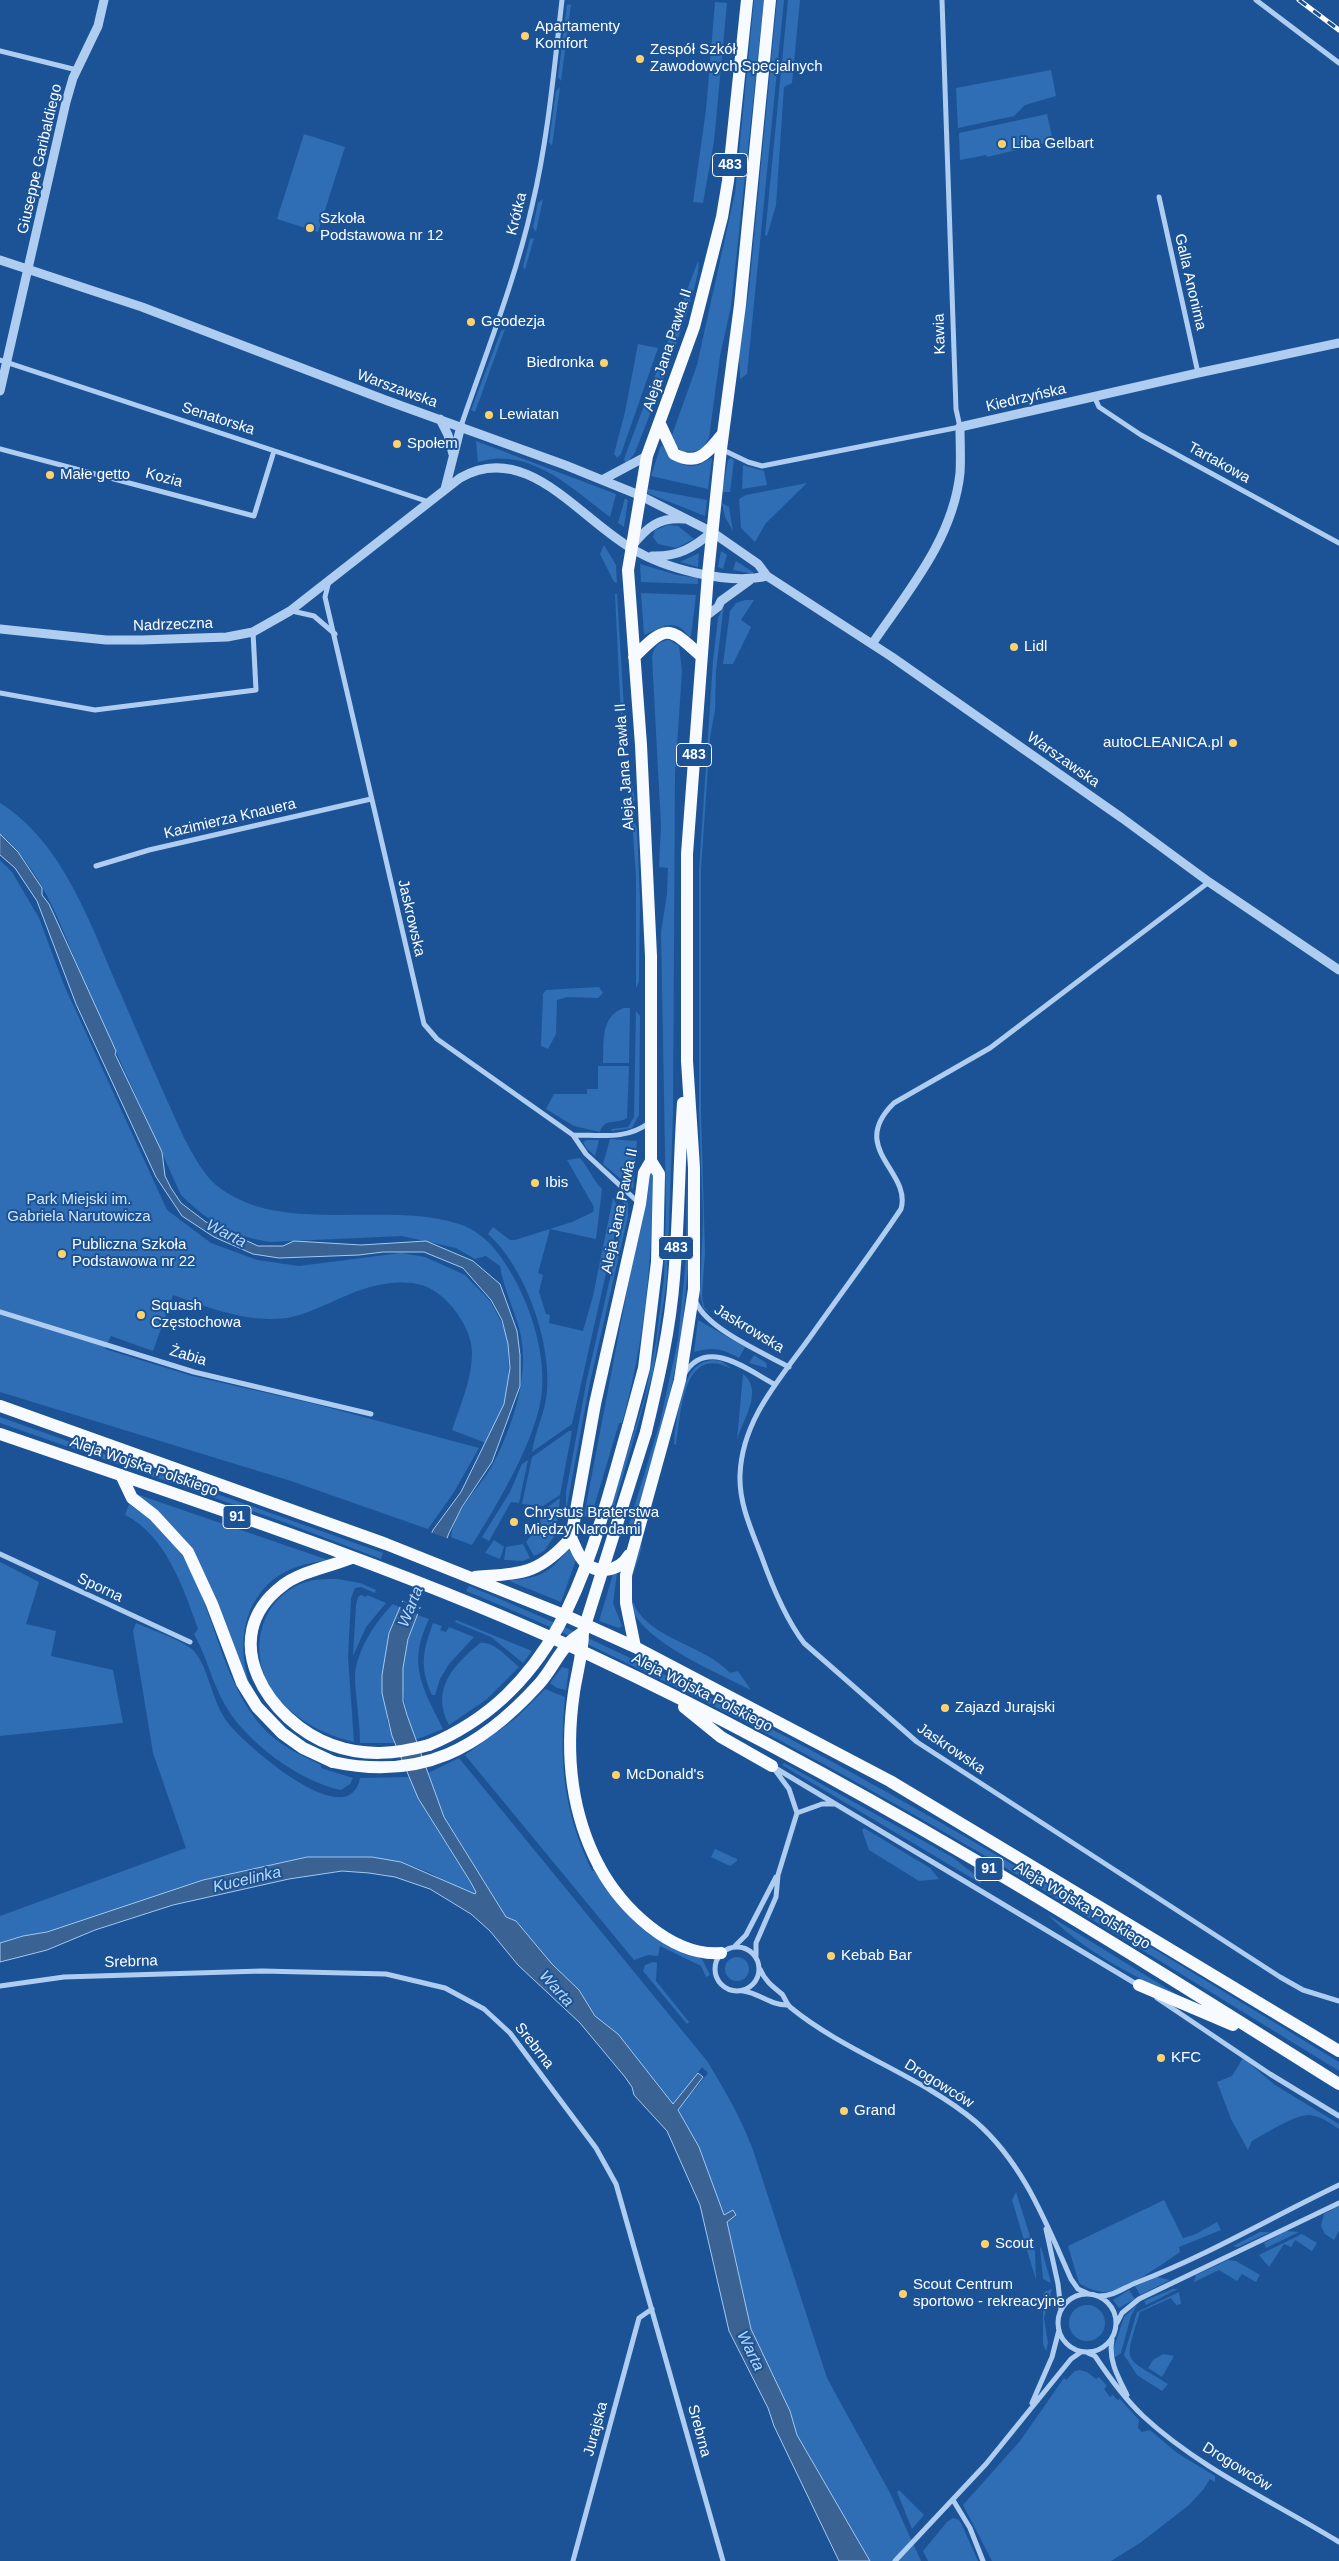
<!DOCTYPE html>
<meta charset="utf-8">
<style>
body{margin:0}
canvas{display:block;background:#1b5396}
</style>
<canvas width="1339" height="2561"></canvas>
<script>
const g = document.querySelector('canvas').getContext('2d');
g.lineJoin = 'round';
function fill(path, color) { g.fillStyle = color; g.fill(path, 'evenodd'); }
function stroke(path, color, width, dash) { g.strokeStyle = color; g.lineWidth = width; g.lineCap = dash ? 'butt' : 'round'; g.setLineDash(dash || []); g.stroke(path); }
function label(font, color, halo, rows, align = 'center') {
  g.font = font + ' Helvetica,sans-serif'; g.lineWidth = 4; g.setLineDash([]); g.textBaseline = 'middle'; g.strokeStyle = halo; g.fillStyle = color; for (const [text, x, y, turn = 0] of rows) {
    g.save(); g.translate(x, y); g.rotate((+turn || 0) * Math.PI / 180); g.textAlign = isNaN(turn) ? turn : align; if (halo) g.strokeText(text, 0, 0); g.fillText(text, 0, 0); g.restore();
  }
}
const green = new Path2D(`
 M754 0H764L731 306 720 356 709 438 701 451 683 452 676 446 672 435 697 365 735 193Z
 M777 0H784L747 374 740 379 739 355 749 289Z
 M788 0H800L792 83 784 87 776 205 767 236 765 235Z
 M715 2 727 3 714 141 703 203 693 202 706 110Z
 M571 4 561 81 558 77 567 5Z
 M1051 70 1056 96 1025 105 1014 116 958 128 956 88Z
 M560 87 552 146 549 142 556 91Z
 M1047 114 1053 141 987 157 986 155 960 160 959 133Z
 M304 134 345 147 318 232 277 219Z
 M543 199 536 232 533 227 538 203Z
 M534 238 525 270 523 266 530 239Z
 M698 261C705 277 645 427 635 453L626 464 624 459Z
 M505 329 475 412 471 410 501 331Z
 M638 344 658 348 621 454 617 458 614 454 625 412Z
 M476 441 616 494 610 517C572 489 530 446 478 462Z
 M661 445C672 454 678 470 698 465 703 463 708 459 712 458L708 489 651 476Z
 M731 458 734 460 730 492H722L728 460Z
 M743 465 764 471 767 485 742 489Z
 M807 483 766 523 755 542 741 528 739 499 746 495Z
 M648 489 707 500 705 516 647 493Z
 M625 498 628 500 624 527 618 523Z
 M722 503 729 507 733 531 725 517Z
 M668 525 678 526 694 539 676 548 658 544 653 537 655 530Z
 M604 545 616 565 617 583 614 582 600 554Z
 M721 551 727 555 723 569 718 567Z
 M699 553 698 567 680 562Z
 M736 561 753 572V574L733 570Z
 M640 564 677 575 698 578V584L641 582Z
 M641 593 696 595 691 636 689 637C674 615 660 629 644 635Z
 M615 594H617L624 708 621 718Z
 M745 600H754L741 620 751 627 733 664H723L730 611 736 603Z
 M724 604 716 671 715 710 710 737 701 870V1112L705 1252 702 1296 704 1307 709 1313 703 1308 700 1295 703 1218 699 1112V870L713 661 718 618Z
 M670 640 679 646 682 671 675 774 673 1115 667 1279 653 1373 613 1510 610 1509 645 1396 656 1341 664 1278 666 1207 661 932 667 894 668 868 659 867 661 826 652 657C653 647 660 640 670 640Z
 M629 770 635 800 633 802Z
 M0 803C64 843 91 926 120 992 141 1041 162 1090 184 1138 193 1154 202 1173 216 1185 279 1237 386 1200 459 1224 486 1233 501 1255 514 1278 532 1311 545 1353 542 1391 538 1437 497 1505 472 1545L451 1537C455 1509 480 1488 493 1464 512 1427 529 1379 521 1336 516 1312 504 1291 500 1266L486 1256 475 1259 456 1248 402 1236 270 1242C231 1236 209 1222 181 1195 150 1126 118 1057 87 988 62 932 48 876 0 834Z
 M632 819 637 828 640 900 639 981 636 988V877Z
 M0 860 12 872 39 918 64 985 167 1210 211 1243 257 1260 299 1266 401 1253 425 1257 465 1275 490 1301 506 1331 508 1344 509 1383 504 1404 486 1443 452 1430C460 1406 472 1379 472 1353 472 1327 447 1293 422 1285 406 1280 385 1283 370 1287 344 1294 312 1314 287 1318 247 1323 210 1308 173 1295L153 1351 111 1336 105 1349 192 1376 315 1404 479 1448 454 1492 428 1529 291 1481 0 1392Z
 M599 987 603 993 598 998 567 997 557 1000 556 1034 548 1049 541 1046 543 994 546 990Z
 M624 1008H630L629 1063H603C604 1043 600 1016 624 1008Z
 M636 1011 640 1016 639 1115 632 1128 611 1131 612 1129 628 1127 634 1117Z
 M598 1066H629L627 1118C617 1125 604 1117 600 1132L574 1126 546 1109 554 1094H587V1089H598Z
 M610 1139 637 1141 633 1189 603 1164Z
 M587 1140H599L595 1156 586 1148 583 1142Z
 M580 1158C589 1168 592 1179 602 1189L596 1239 550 1229 538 1273 543 1275 539 1292 546 1314 550 1315 549 1323 583 1331 593 1296 613 1198 620 1211 572 1424 532 1452C535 1431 545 1413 547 1392 552 1343 525 1267 488 1234L493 1227 510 1240H515L572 1222 593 1212 594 1207 567 1160Z
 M687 1166 689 1258 681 1339 664 1423 633 1525 629 1524 660 1422 678 1340 686 1258Z
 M650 1170 653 1171C652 1260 646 1336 622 1423H619L591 1517 584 1516Z
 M620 1194 628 1203V1216L589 1387 566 1511V1492L587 1379 626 1209Z
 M698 1320 745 1347 739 1358C722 1348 712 1347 694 1352Z
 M754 1355 766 1363 767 1368 749 1363Z
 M713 1360 721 1361 732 1369C683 1343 681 1412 676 1445L674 1444C675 1426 681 1383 693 1370 699 1363 705 1361 713 1360Z
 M743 1374C764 1391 743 1419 737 1440Z
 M0 1417 383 1553 381 1559 278 1520 0 1423Z
 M569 1431H572L560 1495 543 1506 522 1504 532 1457Z
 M528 1460 519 1503 511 1502 489 1541 482 1537 510 1492 522 1464Z
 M133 1493 331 1561C261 1562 230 1619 249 1682L247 1683C220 1608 203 1540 133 1493Z
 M560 1498 556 1532 538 1526 545 1509Z
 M129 1504C140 1512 152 1520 162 1530 215 1582 212 1674 266 1731 281 1746 302 1756 321 1765V1768L353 1778 350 1784 341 1790C300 1782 246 1742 225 1705 212 1683 207 1657 194 1634L198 1629C184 1589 165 1534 125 1515Z
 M537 1528 555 1535 544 1551 534 1556 526 1542Z
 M494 1540 504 1547 500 1559 485 1553Z
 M641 1540C645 1553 627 1578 631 1595 640 1638 703 1643 730 1673L738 1671 751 1690C717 1672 625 1636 628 1592 630 1575 637 1556 641 1540Z
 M523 1544 530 1558 523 1561 504 1560 506 1547Z
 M569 1549 576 1560 561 1602 509 1581C514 1579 522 1580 528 1578 547 1575 557 1563 569 1549Z
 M0 1562 39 1582 26 1624 56 1631 51 1656 113 1670 123 1723 0 1736Z
 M614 1571 617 1573 613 1603 622 1626 619 1628 599 1621Z
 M337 1579 360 1583 376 1590 375 1593 361 1587 355 1588 351 1598 348 1657 354 1742C324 1735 296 1720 276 1696 247 1659 256 1601 303 1583 313 1579 325 1579 337 1579Z
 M469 1586C753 1703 1015 1864 1277 2024L1339 2062V2071C1128 1941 919 1810 698 1698 622 1660 546 1623 466 1591Z
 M361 1595 366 1597 367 1595 386 1603 366 1627 353 1656 356 1605 358 1597Z
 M393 1604 400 1607 389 1633 387 1721 395 1743H360C360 1722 356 1701 355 1680 354 1654 375 1622 393 1604Z
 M417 1615 429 1619C407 1664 422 1687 443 1729L415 1740C398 1690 398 1664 417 1615Z
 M456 1620 532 1651 523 1663 491 1637 455 1622Z
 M136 1623C151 1630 183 1640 194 1651 209 1668 212 1703 228 1723 243 1743 349 1837 360 1778L410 1777 418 1798 470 1881 476 1892 475 1894 447 1883 431 1873 401 1862 372 1857H307L203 1880 47 1932 23 1936 0 1943V1916L186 1848 153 1753 133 1631Z
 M433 1623 442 1626 440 1630 446 1632 449 1627 474 1637 449 1664 440 1679 435 1695H432C419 1666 423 1651 433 1623Z
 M480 1643C494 1641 509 1659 519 1667L487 1699 449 1725C430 1689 454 1665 480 1643Z
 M562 1667 569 1669 566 1690 557 1688 550 1683Z
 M545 1689 565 1697C559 1763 563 1810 592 1871L594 1870C630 1923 645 1933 702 1959L710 1975 706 1977 701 1966 660 1946 658 1956 648 1955 634 1960 465 1755 516 1718Z
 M459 1758 707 2061C725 2090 741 2118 753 2150L827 2378 890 2493 921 2561H870L797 2435 790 2411 751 2329 727 2222 736 2216 724 2215 699 2147 678 2110 708 2073 702 2067 674 2105 618 2034 600 2022 579 1990 552 1964 516 1921 506 1917 444 1817 428 1773Z
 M784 1763 952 1857 982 1880 980 1883 782 1765Z
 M864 1828 930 1868 939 1879 919 1881 869 1850 862 1830Z
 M715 1849 737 1859V1861L730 1866 711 1857Z
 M1048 1915 1184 1999C1136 1978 1085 1952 1048 1915Z
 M725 1969a12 12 0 1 1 24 0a12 12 0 1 1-24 0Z
 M653 1962 657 1963 656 1981 689 2022 687 2024 643 1971 645 1965Z
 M1243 2058 1275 2085 1339 2124V2129C1330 2123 1321 2116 1310 2115 1295 2114 1265 2134 1252 2141L1248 2150 1231 2119 1217 2082 1232 2076Z
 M1016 2192 1035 2252 1036 2280 1012 2200Z
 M1164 2200 1183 2238 1196 2234 1217 2222 1221 2230 1179 2247 1180 2252C1166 2262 1124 2291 1108 2292 1099 2293 1086 2288 1079 2283L1068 2246Z
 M1339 2206V2231L1334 2240 1325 2234 1321 2226 1324 2214Z
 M1286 2231 1299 2232 1266 2248 1264 2243Z
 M1260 2232H1270L1238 2247 1233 2246Z
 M1302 2234 1317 2243 1312 2251 1295 2240 1291 2247 1284 2244 1269 2267 1259 2255Z
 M1040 2248 1041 2247 1051 2283 1043 2279Z
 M1228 2260 1236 2261 1260 2275 1256 2282 1242 2274 1237 2281 1219 2270 1194 2282 1196 2275Z
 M1157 2277 1170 2280 1140 2295 1135 2286Z
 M1052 2289 1044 2318 1048 2343 1046 2351 1043 2344V2295L1044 2292Z
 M1173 2289H1178L1146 2305 1144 2301Z
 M1129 2290 1135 2299 1119 2308 1113 2300Z
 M1179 2292 1181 2304 1176 2305 1171 2298 1140 2312C1124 2365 1122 2355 1168 2384L1162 2391 1137 2375 1124 2355 1137 2312Z
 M1137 2305 1131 2316 1121 2353 1114 2358 1113 2350 1124 2317Z
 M1069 2323a18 18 0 1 1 36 0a18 18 0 1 1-36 0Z
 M1163 2354 1174 2356 1162 2377 1148 2368 1153 2360Z
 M1080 2370 1087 2372 1096 2379 1099 2377 1107 2386 1104 2389 1110 2397 1113 2395 1117 2400 1120 2399 1139 2420 1138 2428 1142 2432 1150 2430 1177 2453 1215 2476V2482L1210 2479 1203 2490 1189 2505 1140 2543 1111 2561H992L963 2505 1020 2441 1064 2378 1066 2380 1075 2371Z
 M899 2490 924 2515 912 2529 897 2492Z
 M953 2518 959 2520 962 2525 978 2561H928L923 2551 947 2522Z`);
const water = new Path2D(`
 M0 834 18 852 42 888V895L49 904 116 1051 115 1054 162 1152 165 1176 171 1188 181 1203 206 1222 258 1246H283L294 1241 361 1245 426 1241 473 1261 500 1284 517 1331 520 1355V1386L492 1462 462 1507 449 1533 408 1639 403 1668V1701L407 1715 444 1817 506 1917 516 1921 552 1964 579 1990 595 2016 618 2034 673 2104 698 2073 703 2077 678 2110 699 2147 724 2215 733 2210 736 2215 727 2222 751 2329 790 2411 797 2435 870 2561H839L774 2426 768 2408 729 2331 700 2205 667 2131 634 2095 632 2087 625 2077 580 2023 518 1965 490 1931 471 1914 430 1889 395 1877 369 1873 342 1871 289 1879 173 1905 95 1930 47 1950 0 1962V1943L23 1936 47 1932 203 1880 307 1857H372L401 1862 475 1894 476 1892 470 1881 418 1798 392 1736 382 1693V1675L389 1633 433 1530 461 1492 504 1404 510 1368 508 1344 502 1320 491 1300 463 1268 424 1252H383L359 1255 279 1258 253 1254 214 1237 182 1216 156 1177 76 1004 37 901 15 868 0 855Z`);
const pier = new Path2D(`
 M430 1532 449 1539 423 1608 401 1600Z
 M400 1601 422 1610 420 1615 398 1606Z`);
const minor = new Path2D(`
 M1256 0 1339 63
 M0 51 77 70
 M1159 197 1198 373
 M0 360 429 502
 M1094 396 1099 407 1141 435 1339 543
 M461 426C486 353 515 281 532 206 548 139 554 69 562 0
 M0 449 254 516 274 451
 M721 449 748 462 762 466 960 427 956 409 942 0
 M329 581 325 597 424 1024 437 1039 573 1135 586 1154 639 1203
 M292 611 314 616 335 634
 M0 693 95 710 256 690 253 632
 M96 866 149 850 371 799
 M1209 882 990 1048 894 1103C847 1149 912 1171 901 1209 873 1251 842 1292 813 1333 782 1377 742 1418 740 1475 739 1503 751 1529 761 1555 772 1586 785 1618 804 1643L917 1742 1280 1977 1303 1990 1339 2001
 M573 1135C601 1135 626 1140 649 1123
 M696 1302C706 1328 763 1353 789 1367
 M0 1312 194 1372 371 1414
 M685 1373C707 1337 748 1370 774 1384
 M0 1554 190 1642
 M772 1766 1138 1985
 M797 1813 822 1804H835
 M735 1946 746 1935 776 1877
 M715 1969a22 22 0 1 1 44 0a22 22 0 1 1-44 0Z
 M756 1956V1943L776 1897 778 1875 797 1813 789 1789 775 1770
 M760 1969C765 1981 772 1986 782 1994 785 1998 786 2003 790 2007 846 2053 920 2075 976 2122 1024 2164 1046 2223 1071 2279L1078 2289 1089 2294
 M0 1986 64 1977 262 1971 386 1974 445 1988 484 2009 510 2033 596 2148 616 2184 723 2561
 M743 1991C759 1993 772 2006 788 2005
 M1157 1998 1270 2074 1339 2116
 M1046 2229 1058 2284 1061 2310
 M1058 2323a29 29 0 1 1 58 0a29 29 0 1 1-58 0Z
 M1099 2296C1115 2296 1124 2287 1138 2282 1208 2255 1272 2217 1339 2185
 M1117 2323 1122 2313 1139 2299 1339 2203
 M1112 2340C1108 2360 1118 2377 1127 2395
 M1088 2353 1095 2356C1109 2377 1125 2399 1143 2416 1200 2469 1274 2502 1339 2542
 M1032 2403 1052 2357 1059 2330
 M953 2500 970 2528 983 2561
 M573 2561 639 2318 652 2309
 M895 2561 986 2464 1071 2359 1081 2352`);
const tertiary = new Path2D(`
 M0 260 142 307 388 401 565 465 639 495 712 532 758 564 767 576 892 657 1122 818 1209 882 1339 970
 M0 391 66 102 73 78 98 26 104 0
 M440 419 448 435 453 454
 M602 480 647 456
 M445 489 461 426
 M632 546C647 527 659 517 684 519
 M652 556C678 557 693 548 712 532
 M706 616 718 607 721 601 750 580
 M0 629 106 640H142L227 637 253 632 290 611 460 478C526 440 579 518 631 548 665 569 728 585 767 576
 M872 644C908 591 953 539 960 473 961 458 960 442 960 427L1198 373 1339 343`);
const primary = new Path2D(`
 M660 424 674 454C699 467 707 452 722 435
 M634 657C666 625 668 625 701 656
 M0 1406 386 1544 564 1615 635 1647 890 1781 1339 2051
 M628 1427 644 1368 657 1262 659 1174 651 1161
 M646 1432C658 1381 670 1331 674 1278 679 1220 679 1161 683 1103
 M0 1434C198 1502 400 1567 590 1655 851 1777 1096 1931 1339 2084
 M121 1475 132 1498 154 1515 188 1552 212 1604 242 1683 257 1707 282 1733 303 1748 333 1762
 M571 1538 595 1404 640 1204 644 1173 651 1161V956L641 745 628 570 647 456 694 327 722 217 728 181 747 0
 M571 1538C575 1545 577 1553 582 1559 595 1576 619 1572 629 1555
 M352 1558C331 1566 299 1572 282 1586 214 1638 269 1722 332 1745 365 1757 396 1754 429 1745
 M475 1577C522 1573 538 1575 571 1538
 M635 1647 626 1603V1575L680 1380 694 1289V1168L687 1061V854L708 574 721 449 740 305 770 0
 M684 1707 721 1737 772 1766
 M599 1866C621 1907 671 1957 721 1953
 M1139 1985 1233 2025`);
const rail = new Path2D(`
 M1299 0 1339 30`);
const primaryBridge = new Path2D(`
 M429 1745C565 1688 591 1555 628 1427
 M333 1762C421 1781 480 1749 539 1684 550 1672 557 1656 568 1644 572 1639 578 1636 583 1632
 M599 1866C570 1811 565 1753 574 1692 577 1672 583 1653 583 1632L646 1432`);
const markers = [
 [525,36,5,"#ffd26d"],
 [640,59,5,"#ffd26d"],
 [1002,144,5,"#ffd26d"],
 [310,228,5,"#ffd26d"],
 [471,322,5,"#ffd26d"],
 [604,363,5,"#ffd26d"],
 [489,415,5,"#ffd26d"],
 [397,444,5,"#ffd26d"],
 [50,475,5,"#ffd26d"],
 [1014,647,5,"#ffd26d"],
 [1233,743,5,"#ffd26d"],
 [535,1183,5,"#ffd26d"],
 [62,1254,5,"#ffd26d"],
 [141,1315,5,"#ffd26d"],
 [514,1522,5,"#ffd26d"],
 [945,1708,5,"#ffd26d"],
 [616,1775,5,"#ffd26d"],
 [831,1956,5,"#ffd26d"],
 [1161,2058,5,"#ffd26d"],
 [844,2111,5,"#ffd26d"],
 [985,2244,5,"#ffd26d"],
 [903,2294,5,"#ffd26d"]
];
const shields = [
 [730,165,35],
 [694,755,35],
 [676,1248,35],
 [237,1517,28],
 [989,1869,28]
];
const shieldNames = [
 ["483",730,165],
 ["483",694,755],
 ["483",676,1248],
 ["91",237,1517],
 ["91",989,1869]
];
const poiNames = [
 ["Apartamenty",535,27],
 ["Komfort",535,44],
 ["Zespół Szkół",650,50],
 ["Zawodowych Specjalnych",650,67],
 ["Liba Gelbart",1012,144],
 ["Szkoła",320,219],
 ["Podstawowa nr 12",320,236],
 ["Geodezja",481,322],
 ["Biedronka",594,363,"right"],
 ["Lewiatan",499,415],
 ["Społem",407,444],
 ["Małe getto",60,475],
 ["Lidl",1024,647],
 ["autoCLEANICA.pl",1223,743,"right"],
 ["Ibis",545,1183],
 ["Publiczna Szkoła",72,1245],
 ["Podstawowa nr 22",72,1262],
 ["Squash",151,1306],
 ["Częstochowa",151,1323],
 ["Chrystus Braterstwa",524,1513],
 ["Między Narodami",524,1530],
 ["Zajazd Jurajski",955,1708],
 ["McDonald's",626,1775],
 ["Kebab Bar",841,1956],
 ["KFC",1171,2058],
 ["Grand",854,2111],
 ["Scout",995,2244],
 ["Scout Centrum",913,2285],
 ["sportowo - rekreacyjne",913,2302]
];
const streetNames = [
 ["Giuseppe Garibaldiego",40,159,-77],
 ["Krótka",517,214,-76],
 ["Galla Anonima",1190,282,77],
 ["Kawia",940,334,-92],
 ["Aleja Jana Pawła II",668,350,-72],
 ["Warszawska",397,389,20],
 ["Kiedrzyńska",1026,398,-13],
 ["Senatorska",218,419,18],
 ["Tartakowa",1219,463,29],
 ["Kozia",164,478,15],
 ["Nadrzeczna",173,625,-2],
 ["Warszawska",1063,760,35],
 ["Aleja Jana Pawła II",625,767,-94],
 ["Kazimierza Knauera",230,819,-13],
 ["Jaskrowska",411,918,77],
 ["Aleja Jana Pawła II",620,1211,-78],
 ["Jaskrowska",749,1329,31],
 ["Żabia",188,1356,17],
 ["Aleja Wojska Polskiego",144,1467,19],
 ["Sporna",100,1588,25],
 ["Aleja Wojska Polskiego",702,1693,27],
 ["Jaskrowska",951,1749,34],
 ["Aleja Wojska Polskiego",1082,1906,31],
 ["Srebrna",131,1962,-2],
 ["Srebrna",534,2046,52],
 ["Drogowców",939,2084,32],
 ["Jurajska",596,2429,-75],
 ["Srebrna",699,2431,75],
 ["Drogowców",1237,2467,32]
];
const parkNames = [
 ["Park Miejski im.",79,1200],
 ["Gabriela Narutowicza",79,1217]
];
const waterNames = [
 ["Warta",226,1234,27],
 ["Warta",411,1607,-68],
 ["Kucelinka",247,1880,-13],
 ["Warta",556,1989,48],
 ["Warta",750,2351,64]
];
fill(green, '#2f6db4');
fill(water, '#3a6393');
stroke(water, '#a1c8f2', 1);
fill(pier, '#1b5396');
stroke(minor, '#aecdf0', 5);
stroke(tertiary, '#aecdf0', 9);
stroke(primary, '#f7faff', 12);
stroke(rail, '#fff', 5);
stroke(rail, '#1b5396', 3, [9]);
stroke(primaryBridge, '#f7faff', 12);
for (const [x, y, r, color] of markers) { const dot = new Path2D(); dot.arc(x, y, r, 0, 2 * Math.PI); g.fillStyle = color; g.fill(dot); stroke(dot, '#1b5396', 2); }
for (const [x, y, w] of shields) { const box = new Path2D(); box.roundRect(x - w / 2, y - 11.5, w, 23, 4); g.fillStyle = '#1b5396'; g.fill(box); stroke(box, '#fff', 1); }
label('bold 14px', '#fff', null, shieldNames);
label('15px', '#fff', '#1b5396', poiNames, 'left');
label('15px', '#fff', '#1b5396', streetNames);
label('15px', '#d5e7fb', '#1b5396', parkNames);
label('italic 16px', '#bad7f6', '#1b5396', waterNames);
</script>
